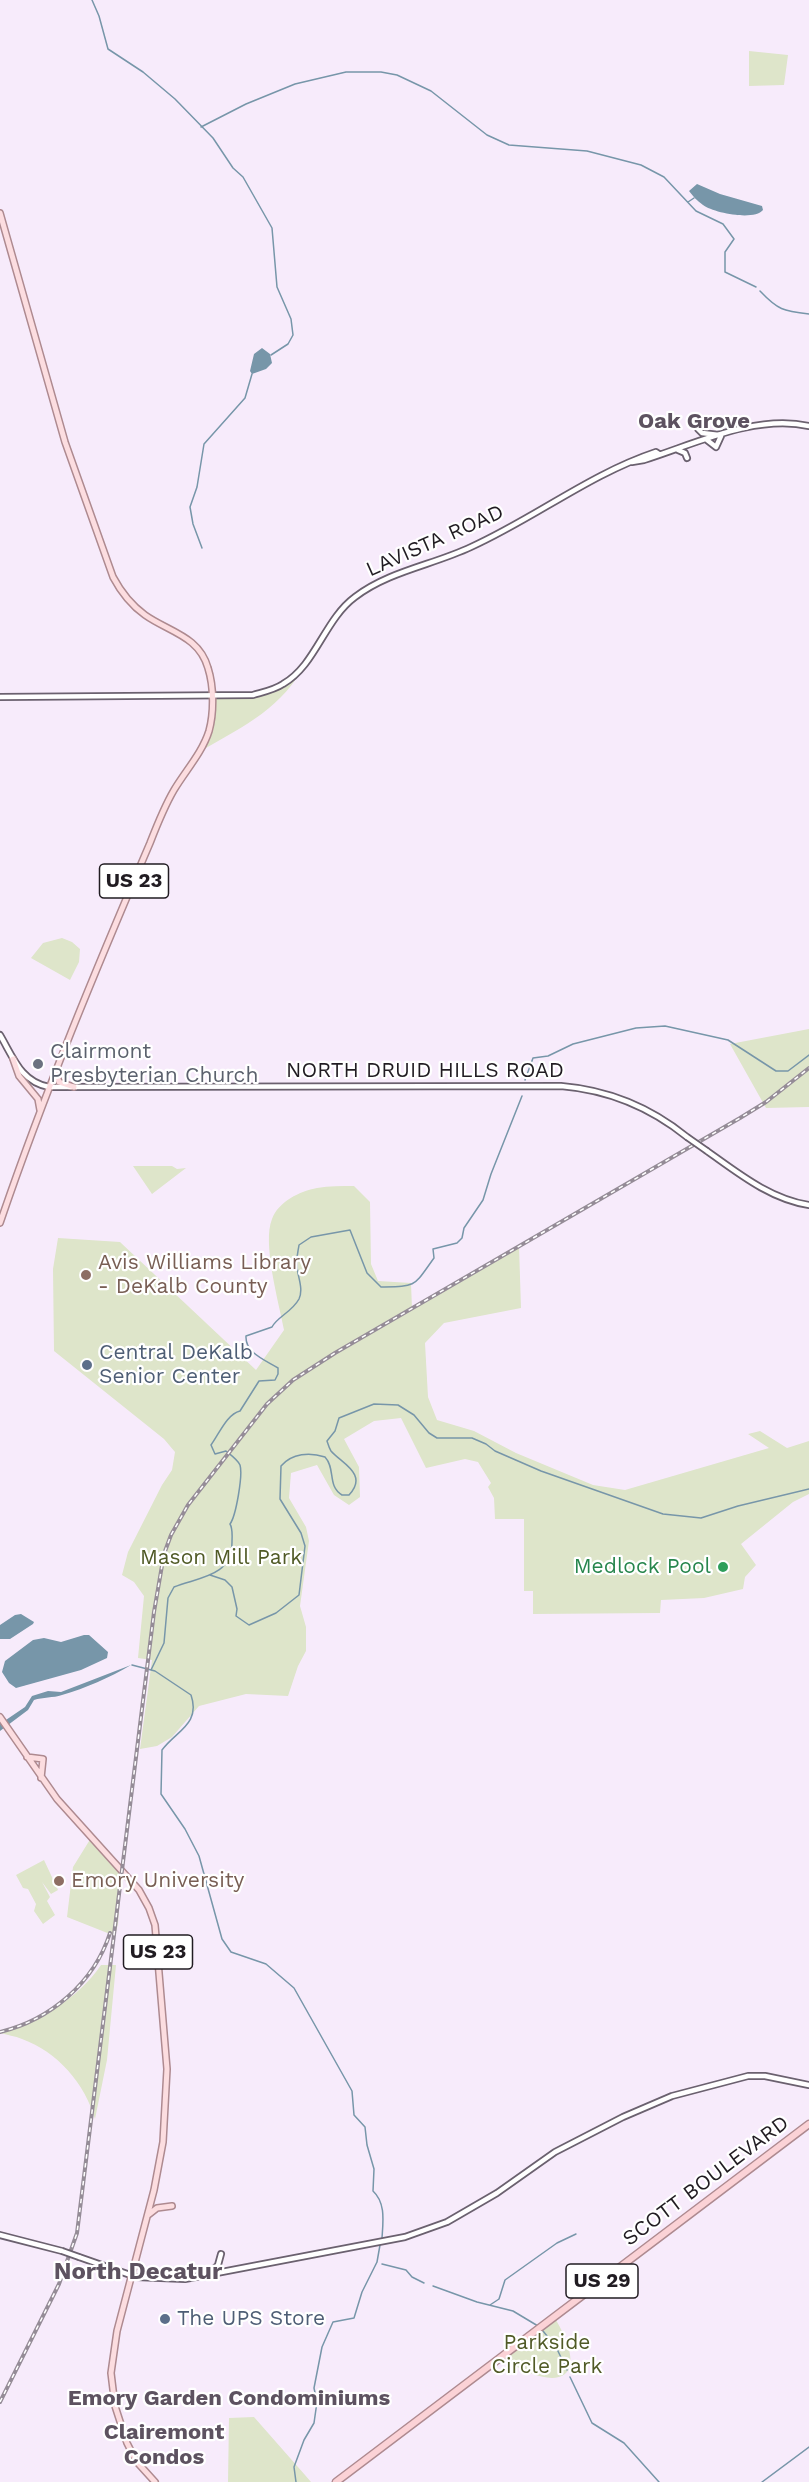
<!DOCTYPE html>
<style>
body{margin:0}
canvas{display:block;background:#f7ebfb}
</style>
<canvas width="809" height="2482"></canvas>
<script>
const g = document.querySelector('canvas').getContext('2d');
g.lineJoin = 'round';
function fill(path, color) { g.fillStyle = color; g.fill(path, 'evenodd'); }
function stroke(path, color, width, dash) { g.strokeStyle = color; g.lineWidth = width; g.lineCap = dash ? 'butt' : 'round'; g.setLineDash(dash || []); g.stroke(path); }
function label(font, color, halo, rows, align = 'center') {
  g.font = font + ' "Work Sans",sans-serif'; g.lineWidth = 4.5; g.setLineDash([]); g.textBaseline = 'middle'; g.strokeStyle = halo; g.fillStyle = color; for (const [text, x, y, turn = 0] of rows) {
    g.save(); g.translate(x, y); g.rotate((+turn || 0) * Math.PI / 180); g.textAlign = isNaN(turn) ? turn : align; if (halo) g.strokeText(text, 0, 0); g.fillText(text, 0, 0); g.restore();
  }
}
const green = new Path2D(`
 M749 51 788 55 784 85 749 86Z
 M305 663C285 706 243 727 204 749L211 719 212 699 253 695 284 684Z
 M62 938 72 942 80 949 79 962 70 980 31 958 43 943Z
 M809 1029V1107L766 1108 730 1044Z
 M133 1166H172L177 1169 186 1168 152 1194Z
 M354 1186 370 1202 371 1264 378 1281 411 1283 412 1309 519 1246 521 1308 444 1323 425 1343 428 1397 437 1420 474 1431 516 1453 593 1485 625 1490 769 1448 748 1434 760 1431 787 1448 809 1441V1494L793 1502 741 1544 756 1565 745 1577 743 1589 704 1598 661 1600 660 1613 533 1614V1591H524V1519H495L494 1498 488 1487 491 1483 478 1462 465 1459 426 1468 401 1418 374 1421 344 1439 359 1467 360 1497 349 1505 334 1495 317 1465 291 1473 289 1498 306 1527 309 1541 300 1606 306 1627V1651L298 1666 288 1696 246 1694 199 1706 172 1737 157 1746 140 1749 152 1660 138 1658 144 1596 134 1582 122 1575 128 1552 162 1485 172 1470 175 1452 164 1439 54 1351 53 1269 58 1238 120 1242 256 1370 284 1330C279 1303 262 1243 272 1219 278 1202 300 1191 317 1188 329 1186 342 1186 354 1186Z
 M91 1838 122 1871 118 1924 115 1936 67 1917 73 1867Z
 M44 1860 58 1890 51 1894 42 1882 50 1897 47 1901 55 1915 43 1924 34 1911 36 1904 28 1889 23 1888 16 1875Z
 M101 1965H116L107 2060 95 2119C85 2084 58 2052 22 2039 15 2036 7 2035 0 2033 39 2021 78 1999 101 1965Z
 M556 2320C594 2386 551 2391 502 2358Z
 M254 2417 305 2475 311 2482H228L229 2418Z`);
const water = new Path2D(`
 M697 184 720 194 762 206 763 210C754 221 714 213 703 205 697 201 693 196 689 191Z
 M262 348 270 354 272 363 266 369 252 374 250 371 254 354Z
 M21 1614 34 1622 33 1624 10 1639H0V1625L15 1615Z
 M84 1635H89L108 1652 107 1658 81 1670 16 1688 9 1683 2 1672 5 1661 33 1640 44 1638 61 1642Z
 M131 1665C109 1678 86 1688 62 1695 53 1698 43 1697 34 1700L28 1710 0 1731V1724L25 1707 32 1696 48 1691 61 1692Z`);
const stream = new Path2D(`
 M92 0 99 16 108 49 143 72 175 99 213 138 233 168 243 177 272 228 277 287 291 319 293 335 288 344 271 355
 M201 127 246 104 295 84 346 72H381L397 75 431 91 487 135 509 145 587 151 641 165 664 177 696 211 723 224 734 239 725 252V272L756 287
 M688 202 694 198
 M760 291C778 310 783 311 809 314
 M202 548 193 524 190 507 197 487 204 444 245 398 252 374
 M525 1080 533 1058 548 1056 573 1044 636 1028 665 1026 728 1040 776 1071H788L809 1055
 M210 1575 225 1580 232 1587 237 1609 236 1616 249 1625 276 1613 299 1595 305 1546 301 1533 280 1499 281 1466C292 1453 310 1452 325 1457 336 1469 327 1486 342 1495H349C369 1474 341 1463 331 1451 329 1448 328 1444 327 1441L335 1431 339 1418 374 1404 398 1405 414 1415 429 1433 437 1438H472L486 1444 495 1451 541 1471 663 1514 701 1518 738 1506 809 1489
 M132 1665 155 1671 191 1695C201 1724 176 1731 162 1750L161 1794 185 1829 199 1856 222 1939 231 1952 266 1964 294 1988 352 2091 354 2115 365 2127 367 2145 374 2169 373 2191C386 2203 383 2222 382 2238
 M151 1670 164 1643 168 1598 174 1587C199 1577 232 1577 232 1542 232 1536 233 1529 230 1524 236 1516 243 1475 240 1465 238 1460 231 1455 226 1451L215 1454 211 1445C219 1434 227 1414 240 1411L259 1381 275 1380 278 1374V1368C265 1360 245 1353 246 1336L272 1327C277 1317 292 1312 299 1299 304 1288 297 1276 297 1265 296 1259 298 1252 299 1245L311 1237 350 1230 367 1273 381 1287C418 1286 413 1287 434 1258L433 1249 457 1243 462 1238 464 1228 483 1200 491 1174 522 1096
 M377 2262 380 2245
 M382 2264 406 2270 412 2277 424 2283
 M433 2286 477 2302 513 2311 538 2326
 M490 2305 499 2299 505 2280 557 2243 576 2234
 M543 2331 556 2347 567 2370
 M570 2377 592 2423 624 2443 659 2482
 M296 2482 294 2467 304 2440 314 2423 317 2402 314 2388 322 2347 333 2322 354 2318 362 2292 377 2262
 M762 2482 809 2447`);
const secondary = new Path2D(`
 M697 421 698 429 702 433 719 435
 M707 440 716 447 721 436
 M678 450 685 453 687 458
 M632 462 644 460C695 444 755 414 809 426
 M0 697 253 695C263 692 274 690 283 684 316 665 324 620 355 597 389 571 433 565 471 547 535 518 590 474 656 452L659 454
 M0 1035C13 1057 21 1082 49 1087L561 1086C609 1090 650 1107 687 1137
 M707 1151C738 1173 770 1199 809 1205
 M0 2235 62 2251
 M79 2257 136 2277 185 2279 405 2237 447 2222 497 2193 555 2152 623 2117 672 2096 748 2076H765L809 2085
 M209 2274 218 2265 221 2254`);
const primary = new Path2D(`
 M0 213 65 442 113 577C121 592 131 605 145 615 169 632 199 636 208 668 214 687 214 713 209 731 202 753 186 770 174 790 164 807 157 825 150 843 96 969 44 1094 0 1223
 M13 1059 19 1076 38 1099 40 1110
 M56 1073 59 1082 74 1087
 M0 1717 57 1799 139 1890 149 1908 155 1925 167 2069 163 2142 154 2190 117 2331 111 2373 115 2406 127 2443 136 2461 155 2482
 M27 1757 43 1759 41 1778
 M148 2215 157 2208 172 2206`);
const trunk = new Path2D(`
 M336 2482 809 2124`);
const rail = new Path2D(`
 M0 2032C50 2020 94 1983 110 1933
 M0 2402 59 2284 77 2233 154 1612 164 1554 171 1535 188 1505 267 1404 293 1380 335 1353 740 1118 766 1102 809 1068`);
const secondaryBridge = new Path2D(`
 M687 1137 707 1151
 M62 2251 79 2257`);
const markers = [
 [38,1064,6,"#6b7280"],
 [86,1275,6,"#8d6e63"],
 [87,1365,6,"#5c6f8a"],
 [723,1567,6,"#2e9e5b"],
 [59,1881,6,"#8d6e63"],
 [165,2319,6,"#5c6f8a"]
];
const shields = [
 [134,881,69],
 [158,1952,69],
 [602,2281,72]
];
const shieldNames = [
 ["US 23",134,881],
 ["US 23",158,1952],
 ["US 29",602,2281]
];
const streetNames = [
 ["LAVISTA ROAD",435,541,-24],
 ["NORTH DRUID HILLS ROAD",425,1071],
 ["SCOTT BOULEVARD",706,2181,-37]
];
const worshipNames = [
 ["Clairmont",50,1052],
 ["Presbyterian Church",50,1076]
];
const educationNames = [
 ["Avis Williams Library",98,1263],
 ["- DeKalb County",98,1287],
 ["Emory University",71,1881]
];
const serviceNames = [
 ["Central DeKalb",99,1353],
 ["Senior Center",99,1377],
 ["The UPS Store",177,2319]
];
const parkNames = [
 ["Mason Mill Park",221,1558],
 ["Parkside",547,2343],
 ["Circle Park",547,2367]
];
const leisureNames = [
 ["Medlock Pool",711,1567]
];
const neighbourhoodNames = [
 ["Oak Grove",694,422],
 ["Emory Garden Condominiums",229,2399],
 ["Clairemont",164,2433],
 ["Condos",164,2458]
];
const quarterNames = [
 ["North Decatur",138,2272]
];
fill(green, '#dee5ca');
fill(water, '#7796a9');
stroke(stream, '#7796a9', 1.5);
stroke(secondary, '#6b616f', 8);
stroke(primary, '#ae8a90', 8);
stroke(trunk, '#ae8a90', 9);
stroke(secondary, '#fff', 4.5);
stroke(primary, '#fcdde0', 5);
stroke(trunk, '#fbd2d6', 6);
stroke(rail, '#958c97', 4);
stroke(rail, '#fff', 1.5, [4.5]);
stroke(secondaryBridge, '#6b616f', 8, []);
stroke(secondaryBridge, '#fff', 4.5);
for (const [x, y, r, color] of markers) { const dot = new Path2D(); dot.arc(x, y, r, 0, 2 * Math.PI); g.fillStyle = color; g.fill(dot); stroke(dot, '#fff', 2); }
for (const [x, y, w] of shields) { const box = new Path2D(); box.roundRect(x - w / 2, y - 17, w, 34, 4.5); g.fillStyle = '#fff'; g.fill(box); stroke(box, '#211c22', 1.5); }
label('bold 20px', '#211c22', null, shieldNames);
label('21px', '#211c22', '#fff', streetNames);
label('21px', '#5b616d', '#fff', worshipNames, 'left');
label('21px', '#785e54', '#fff', educationNames, 'left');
label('21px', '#4e5e75', '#fff', serviceNames, 'left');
label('21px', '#505a26', '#fff', parkNames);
label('21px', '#27864d', '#fff', leisureNames, 'right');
label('bold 22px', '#5d5260', '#fff', neighbourhoodNames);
label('bold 24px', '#5d5260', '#fff', quarterNames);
</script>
